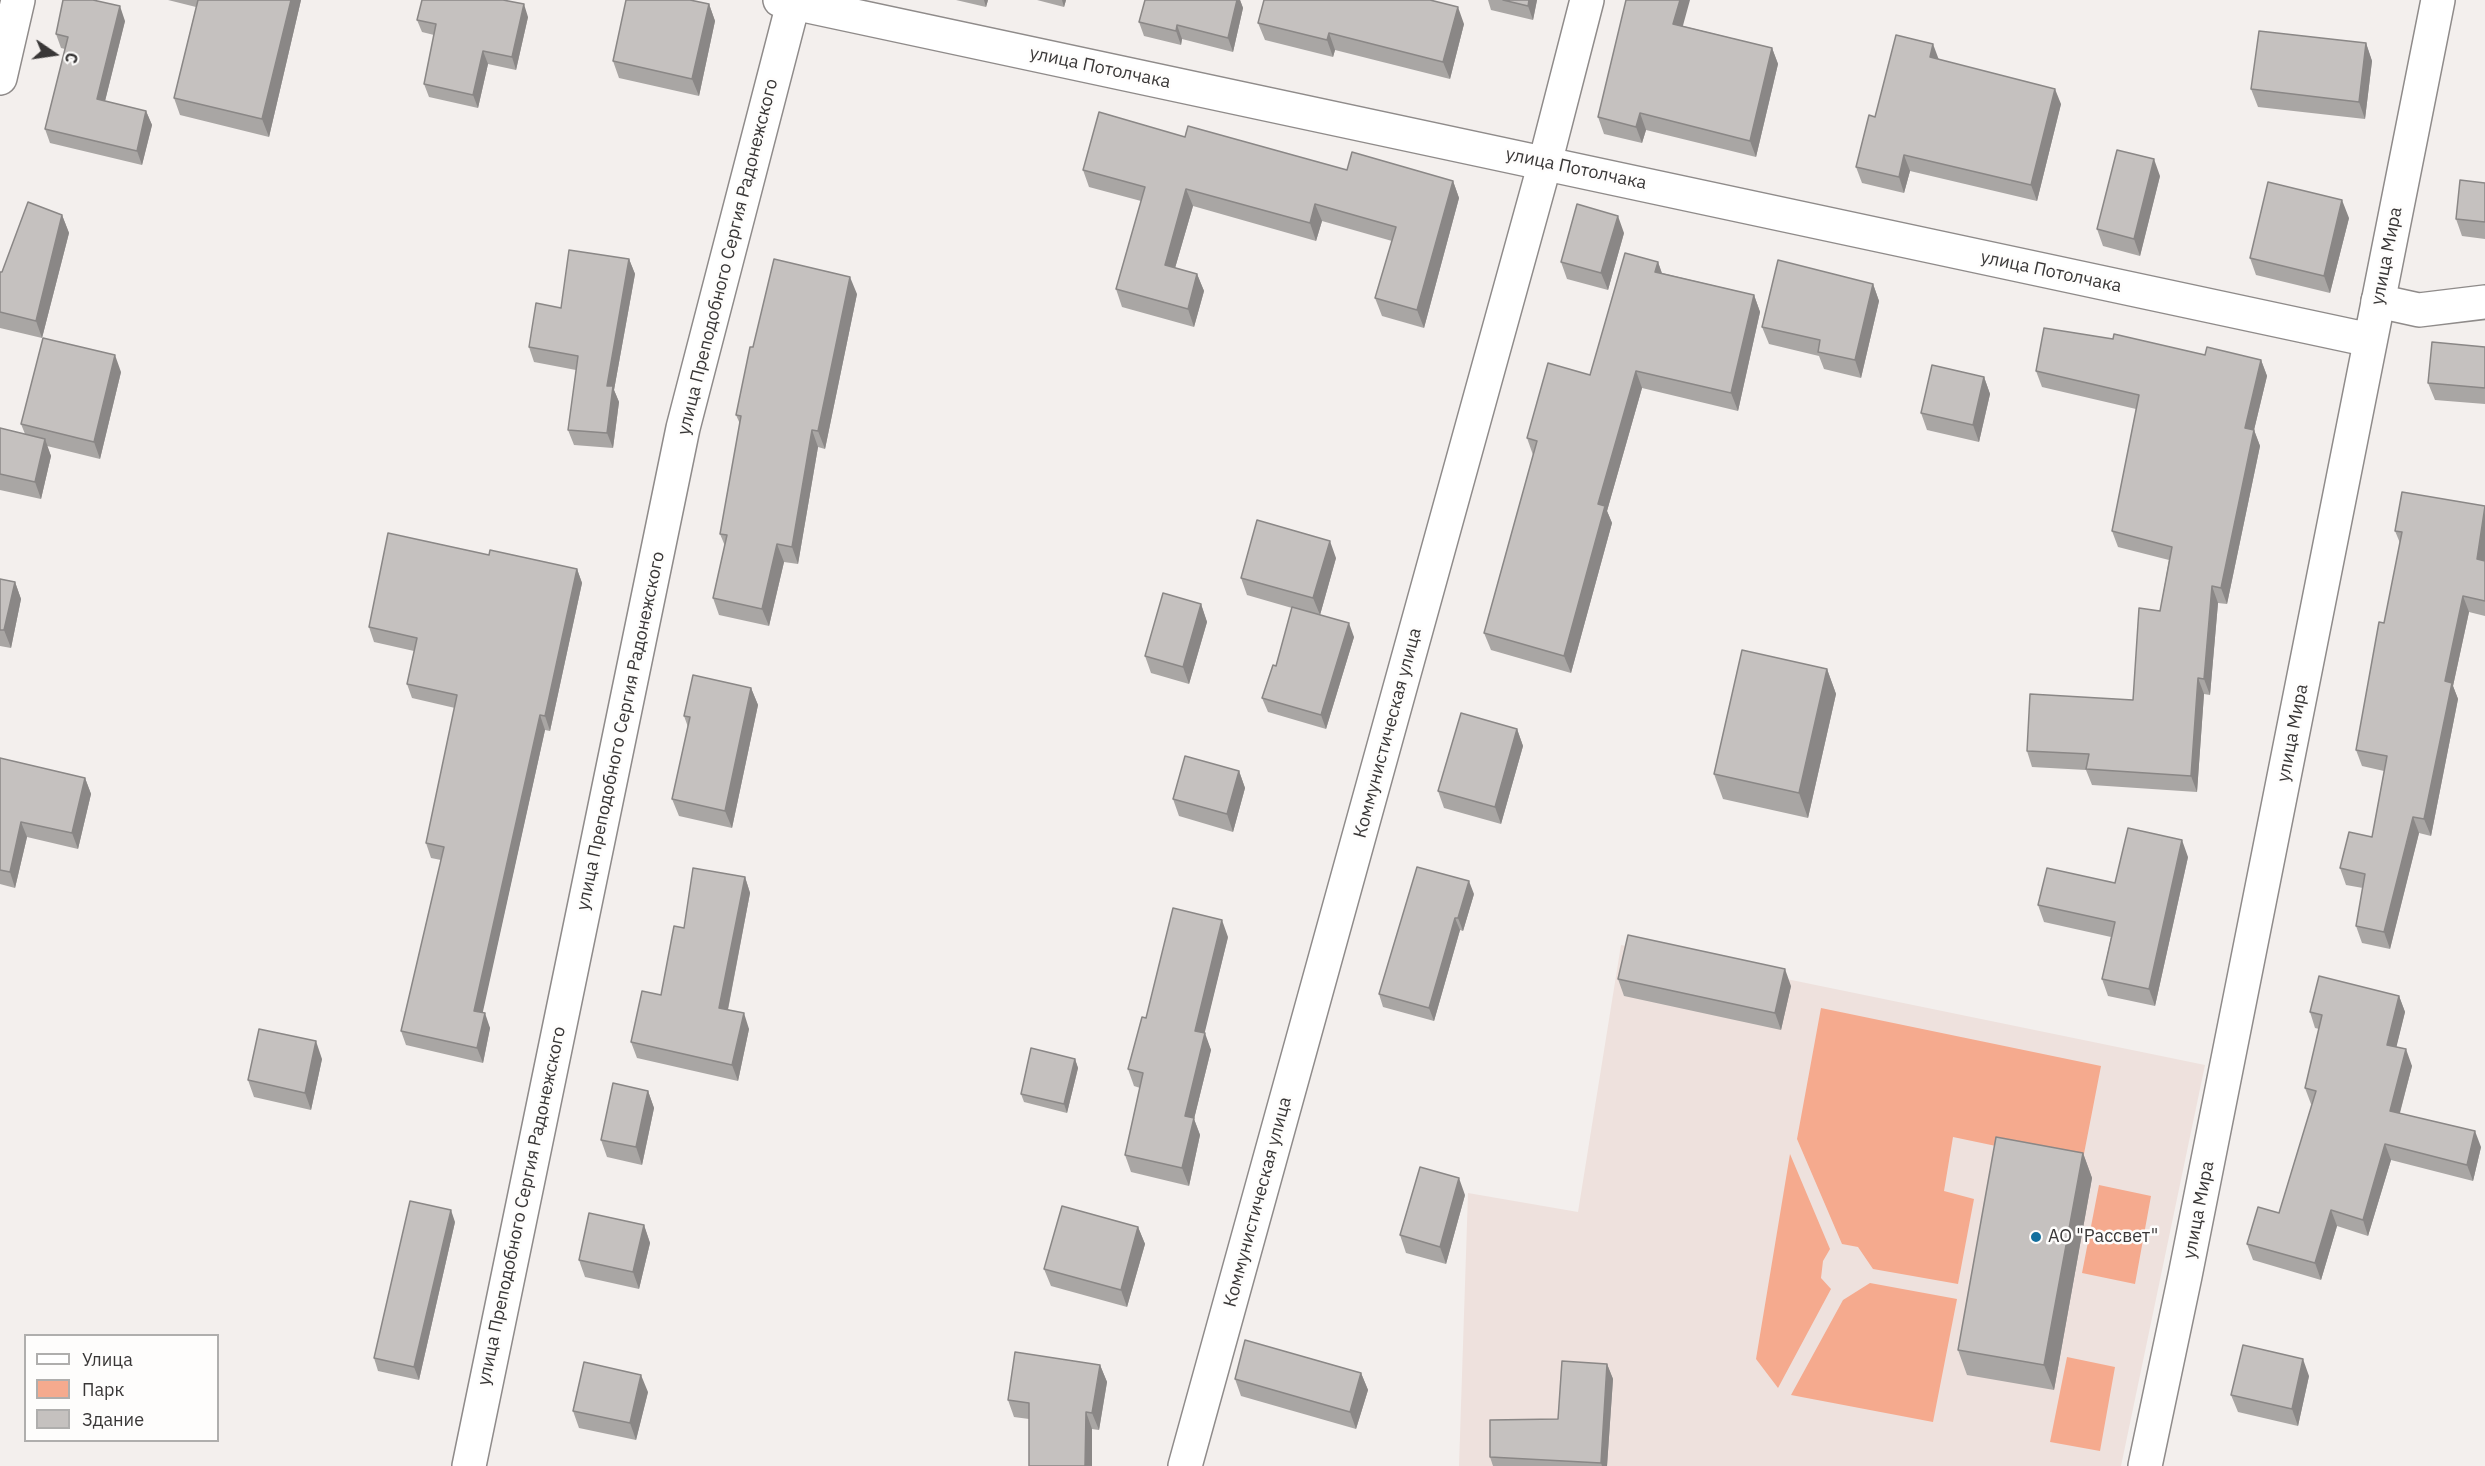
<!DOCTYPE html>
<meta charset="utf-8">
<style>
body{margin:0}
#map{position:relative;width:2485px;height:1466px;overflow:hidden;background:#f3efed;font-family:"IBM Plex Sans",sans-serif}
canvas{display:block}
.legend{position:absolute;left:24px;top:1334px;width:195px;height:108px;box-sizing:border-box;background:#fefdfc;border:2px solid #afaead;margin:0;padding:8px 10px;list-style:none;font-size:18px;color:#393737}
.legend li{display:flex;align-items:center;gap:12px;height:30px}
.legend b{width:30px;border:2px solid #afaead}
.north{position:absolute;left:24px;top:24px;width:60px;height:60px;-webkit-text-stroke:4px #fefdfc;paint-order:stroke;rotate:103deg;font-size:16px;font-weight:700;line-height:24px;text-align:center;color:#393737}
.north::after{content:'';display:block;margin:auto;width:21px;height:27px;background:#393737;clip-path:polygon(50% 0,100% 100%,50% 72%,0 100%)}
</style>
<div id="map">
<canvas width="2485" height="1466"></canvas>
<ul class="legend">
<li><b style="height:8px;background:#fff"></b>Улица</li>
<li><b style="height:16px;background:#f5aa8e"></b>Парк</li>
<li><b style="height:16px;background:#c5c1bf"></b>Здание</li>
</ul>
<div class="north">С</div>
</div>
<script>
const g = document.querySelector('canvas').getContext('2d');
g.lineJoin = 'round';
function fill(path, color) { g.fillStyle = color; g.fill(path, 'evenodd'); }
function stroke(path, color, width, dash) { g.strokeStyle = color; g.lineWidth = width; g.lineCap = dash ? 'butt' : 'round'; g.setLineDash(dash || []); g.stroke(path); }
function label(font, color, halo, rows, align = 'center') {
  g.font = font + ' "IBM Plex Sans",sans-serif'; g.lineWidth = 5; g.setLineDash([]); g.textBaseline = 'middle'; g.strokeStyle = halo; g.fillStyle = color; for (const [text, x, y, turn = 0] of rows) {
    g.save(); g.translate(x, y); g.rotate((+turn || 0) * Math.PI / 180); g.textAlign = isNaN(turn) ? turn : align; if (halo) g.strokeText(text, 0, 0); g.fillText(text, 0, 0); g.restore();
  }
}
const built = new Path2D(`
 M1621 945 2205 1065 2121 1466H1459L1468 1193 1578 1212Z`);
const green = new Path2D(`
 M1821 1008 2101 1066 2082 1164 1953 1137 1944 1191 1974 1199 1958 1284 1873 1269 1858 1247 1842 1244 1797 1139Z
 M1790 1154 1830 1249 1823 1261 1821 1278 1831 1289 1778 1388 1756 1359Z
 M2099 1185 2151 1196 2135 1284 2082 1273Z
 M1870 1283 1957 1299 1933 1422 1791 1395 1843 1300Z
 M2067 1357 2115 1367 2100 1451 2050 1442Z`);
const street = new Path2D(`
 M2378 301 2419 310 2485 302
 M1185 1466 1545 163 1587 0`);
const secondary = new Path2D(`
 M780 0 2370 340
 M0 78 18 0
 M469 1466 683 428 794 0
 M2145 1466 2185 1276 2438 0`);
const wall = new Path2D(`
 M168 0H301L269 137 180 115 174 98 196 7Z
 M956 0H988L986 7Z
 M1037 0H1066L1064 7Z
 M1145 0H1240L1243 8 1233 52 1182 39 1181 45 1144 36 1139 22Z
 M1488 0H1537L1533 20 1491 10Z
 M709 4 715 21 699 96 619 78 613 61Z
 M528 17 516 70 488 64 478 108 429 97 424 84 434 35 422 32 417 20Z
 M125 21 105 101 146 111 152 125 142 165 50 143 45 129 65 49 61 48 56 34Z
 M1258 23 1464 24 1450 79 1335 50 1333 57 1265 40Z
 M1683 26 1772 48 1778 64 1756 157 1646 130 1642 143 1604 134 1598 117Z
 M2366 43 2372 61 2365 119 2258 107 2251 89Z
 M1939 60 2061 104 2037 201 1910 171 1904 193 1862 183 1856 167 1875 117Z
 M1185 137 1347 170 1453 181 1459 198 1424 328 1382 316 1375 298 1392 241 1322 221 1316 241 1193 206 1175 268 1197 274 1204 291 1194 327 1122 307 1116 289 1141 201 1089 187 1083 170Z
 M2160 176 2140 256 2103 246 2097 229Z
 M2485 183V239L2462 236 2456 219Z
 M62 215 69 233 42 338 0 328V272H2Z
 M2349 218 2330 293 2256 275 2250 258Z
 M1624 233 1608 290 1567 279 1561 262Z
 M629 259 635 274 614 390 619 402 613 448 574 445 568 430 576 370 534 362 529 347 561 308Z
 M1658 262 1662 273 1754 295 1760 312 1738 411 1642 388 1607 511 1612 523 1571 673 1491 650 1484 633 1533 455 1527 438 1590 375Z
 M1873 284 1879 301 1861 378 1824 369 1819 356 1769 344 1762 327Z
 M857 294 825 449 818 447 798 564 784 562 769 626 719 615 713 598 725 546 720 534 740 424 736 415 753 347Z
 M2485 347V404L2435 400 2428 383Z
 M2205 355 2261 360 2267 376 2254 430 2260 446 2227 604 2218 603 2210 695 2204 694 2197 792 2092 785 2086 770 2032 767 2027 751 2133 700 2160 611 2169 560 2118 547 2112 531 2136 409 2042 387 2036 371Z
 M121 372 100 459 47 446 51 456 41 499 0 490V428L25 434 21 424Z
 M1984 377 1990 394 1979 442 1927 430 1921 413Z
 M2485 506V616L2469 612 2453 686 2458 699 2431 836 2419 833 2390 949 2362 943 2356 926 2363 888 2346 885 2340 868 2372 837 2384 771 2362 766 2356 750 2384 623 2400 543 2395 531Z
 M489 555 577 569 582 583 550 731 545 730 482 1013 490 1028 483 1063 406 1045 401 1031 441 860 431 858 426 843 455 708 412 698 407 684 414 651 374 642 369 627Z
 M1336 558 1320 615 1354 637 1326 729 1268 712 1262 698 1276 666 1292 608 1247 595 1241 578Z
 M0 579 15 582 21 599 11 648 0 646Z
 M1201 604 1207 622 1189 684 1151 673 1145 656Z
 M1827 669 1836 694 1808 818 1723 799 1714 774Z
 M751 688 758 705 732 828 679 816 672 799 688 727 684 716Z
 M1517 729 1523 746 1501 824 1444 808 1438 791Z
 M0 758 85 778 91 794 78 849 27 837 15 888 0 884Z
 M1239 771 1245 788 1233 832 1179 816 1173 799Z
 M2188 857 2155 1006 2108 996 2102 979 2111 937 2044 922 2038 905 2115 883Z
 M745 877 750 893 728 1010 749 1029 738 1081 637 1058 631 1042 661 995 684 928Z
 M1474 894 1463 931 1460 930 1434 1021 1383 1007 1379 994Z
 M1228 937 1204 1033 1211 1050 1194 1119 1200 1135 1189 1186 1131 1172 1125 1155 1140 1088 1134 1086 1128 1069 1146 1018Z
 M1618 979 1791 986 1781 1030 1624 996Z
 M2399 996 2405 1012 2396 1047 2412 1066 2400 1113 2481 1147 2473 1181 2391 1160 2368 1236 2337 1226 2321 1280 2253 1260 2247 1244 2279 1213 2312 1104H2311L2305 1088 2319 1029 2315 1028 2310 1012Z
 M322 1059 311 1110 254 1097 248 1080Z
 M1075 1059 1078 1068 1067 1113 1024 1102 1021 1094Z
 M648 1091 654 1108 642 1165 607 1157 601 1140Z
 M2083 1153 2092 1178 2054 1390 1967 1375 1958 1350Z
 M1465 1195 1446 1264 1406 1253 1400 1235Z
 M455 1222 419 1380 378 1371 374 1358Z
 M644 1225 650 1243 639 1289 585 1277 579 1260Z
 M1138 1227 1145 1244 1127 1307 1051 1286 1044 1269Z
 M1607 1364 1613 1379 1607 1466H1493L1490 1457 1558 1419Z
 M1100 1365 1107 1382 1099 1430 1092 1429V1466H1029V1419L1014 1417 1008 1400Z
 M1361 1373 1368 1390 1356 1429 1241 1396 1235 1379Z
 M2309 1376 2298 1426 2238 1412 2231 1395Z
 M648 1392 636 1440 579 1428 573 1411Z`);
const shadedWall = new Path2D(`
 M291 0H301L269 137 262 119Z
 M984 0H988L986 7Z
 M1062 0H1066L1064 7Z
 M1237 0H1240L1243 8 1233 52 1228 38Z
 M1529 0H1537L1533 20 1528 6Z
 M1680 0H1690L1679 40 1673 24Z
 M524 4 528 17 516 70 512 57Z
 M709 4 715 21 699 96 692 79Z
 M120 6 125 21 102 113 97 99Z
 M1458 7 1464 24 1450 79 1443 62Z
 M1177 25 1182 39 1181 45 1176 31Z
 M1329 33 1335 50 1333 57 1327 40Z
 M2366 43 2372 61 2365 119 2359 102Z
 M1933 44 1939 60 1930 57Z
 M1772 48 1778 64 1756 157 1750 141Z
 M483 51 488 64 478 108 473 95Z
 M2055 89 2061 104 2037 201 2031 185Z
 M146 111 152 125 142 165 137 151Z
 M1640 113 1646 130 1642 143 1636 127Z
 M1904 155 1910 171 1904 193 1899 177Z
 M2154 159 2160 176 2140 256 2134 239Z
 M1453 181 1459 198 1424 328 1417 310Z
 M1186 189 1193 206 1171 282 1165 265Z
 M2342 200 2349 218 2330 293 2324 276Z
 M1315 204 1322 221 1316 241 1310 223Z
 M62 215 69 233 42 338 36 321Z
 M1618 216 1624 233 1608 290 1601 273Z
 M629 259 635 274 614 390 619 402 613 448 607 433V386Z
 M1658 262 1664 280 1655 272Z
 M1197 274 1204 291 1194 327 1188 309Z
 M850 277 857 294 825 449 818 431Z
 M1873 284 1879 301 1861 378 1855 360Z
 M1754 295 1760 312 1738 411 1731 393Z
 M115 355 121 372 100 459 94 442Z
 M2261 360 2267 376 2254 430 2260 446 2227 604 2221 588 2245 428Z
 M1636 371 1642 388 1607 511 1612 523 1571 673 1564 656 1598 504Z
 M1984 377 1990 394 1979 442 1973 425Z
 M812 430 818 447 798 564 792 547Z
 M45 439 51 456 41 499 35 482Z
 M2485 509V562L2477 559Z
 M1330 541 1336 558 1320 615 1313 598Z
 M777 544 784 562 769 626 762 609Z
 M577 569 582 583 550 731 545 716Z
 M15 582 21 599 11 648 4 630Z
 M2212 586 2218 603 2210 695 2204 679Z
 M2463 596 2469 612 2453 686 2458 699 2431 836 2424 819 2445 681Z
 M1201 604 1207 622 1189 684 1183 667Z
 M1349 623 1354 637 1326 729 1321 715Z
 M1827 669 1836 694 1808 818 1799 793Z
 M2198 678 2204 694 2197 792 2191 776Z
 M751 688 758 705 732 828 725 811Z
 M540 715 545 730 480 1025 474 1011Z
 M1517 729 1523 746 1501 824 1495 807Z
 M1239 771 1245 788 1233 832 1227 814Z
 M85 778 91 794 78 849 72 833Z
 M2413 817 2419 833 2390 949 2384 932Z
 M21 822 27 837 15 888 10 872Z
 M2182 840 2188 857 2155 1006 2149 989Z
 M745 877 750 893 725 1024 719 1008Z
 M1469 881 1474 894 1463 931 1458 918Z
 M1455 918 1460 930 1434 1021 1429 1008Z
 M1222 920 1228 937 1201 1048 1195 1031Z
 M1785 969 1791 986 1781 1030 1775 1013Z
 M2399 996 2405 1012 2393 1061 2387 1045Z
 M485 1013 490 1028 483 1063 477 1048Z
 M744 1013 749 1029 738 1081 732 1065Z
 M1205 1033 1211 1050 1194 1119 1200 1135 1189 1186 1182 1168 1185 1116Z
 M316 1041 322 1059 311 1110 305 1093Z
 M2406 1049 2412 1066 2396 1127 2390 1111Z
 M1075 1059 1078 1068 1067 1113 1064 1104Z
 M648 1091 654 1108 642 1165 636 1147Z
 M2475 1131 2481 1147 2473 1181 2467 1165Z
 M2385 1144 2391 1160 2368 1236 2363 1220Z
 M2083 1153 2092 1178 2054 1390 2044 1365Z
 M1459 1178 1465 1195 1446 1264 1440 1247Z
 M451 1210 455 1222 419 1380 414 1367Z
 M2331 1210 2337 1226 2321 1280 2315 1263Z
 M644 1225 650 1243 639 1289 633 1272Z
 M1138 1227 1145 1244 1127 1307 1121 1290Z
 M2303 1359 2309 1376 2298 1426 2292 1409Z
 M1607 1364 1613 1379 1607 1466H1602L1601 1463Z
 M1100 1365 1107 1382 1099 1430 1092 1413Z
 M1361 1373 1368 1390 1356 1429 1350 1412Z
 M641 1375 648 1392 636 1440 630 1423Z
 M1086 1412 1092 1429V1466H1085Z`);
const building = new Path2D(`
 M63 0H93L120 6 97 99 146 111 137 151 45 129 68 37 56 34Z
 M198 0H291L262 119 174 98Z
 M422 0H503L524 4 512 57 483 51 473 95 424 84 436 24 417 20Z
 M626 0H690L709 4 692 79 613 61Z
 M1145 0H1237L1228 38 1177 25 1176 31 1139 22Z
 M1264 0H1430L1458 7 1443 62 1329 33 1327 40 1258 23Z
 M1503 0H1529L1528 6Z
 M1626 0H1680L1673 24 1772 48 1750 141 1640 113 1636 127 1598 117Z
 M2259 31 2366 43 2359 102 2251 89Z
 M1896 35 1933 44 1930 57 2055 89 2031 185 1904 155 1899 177 1856 167 1869 115 1875 117Z
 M1099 112 1185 137 1188 126 1347 170 1352 152 1453 181 1417 310 1375 298 1396 227 1315 204 1310 223 1186 189 1165 265 1197 274 1188 309 1116 289 1145 187 1083 170Z
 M2117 150 2154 159 2134 239 2097 229Z
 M2460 180 2485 183V222L2456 219Z
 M2268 182 2342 200 2324 276 2250 258Z
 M28 202 62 215 36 321 0 312V272H2Z
 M1577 204 1618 216 1601 273 1561 262Z
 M569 250 629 259 607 386H613L607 433 568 430 578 356 529 347 536 303 561 308Z
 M1625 253 1658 262 1655 272 1754 295 1731 393 1636 371 1598 504 1605 506 1564 656 1484 633 1537 441 1527 438 1548 363 1590 375Z
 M774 259 850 277 818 431 812 430 792 547 777 544 762 609 713 598 727 535 720 534 741 416 736 415 750 347H753Z
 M1778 260 1873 284 1855 360 1818 352 1820 340 1762 327Z
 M2044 328 2113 339 2114 334 2205 355 2207 347 2261 360 2245 428 2254 430 2221 588 2212 586 2204 679 2198 678 2191 776 2086 769 2089 754 2027 751 2030 694 2133 700 2139 608 2160 611 2172 547 2112 531 2139 395 2036 371Z
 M43 338 115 355 94 442 21 424Z
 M2432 342 2485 347V388L2428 383Z
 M1932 365 1984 377 1973 425 1921 413Z
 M0 428 45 439 35 482 0 474Z
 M2402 492 2485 506 2477 559 2485 561V601L2463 596 2445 681 2452 683 2424 819 2413 817 2384 932 2356 926 2365 874 2340 868 2349 832 2372 837 2387 756 2356 750 2379 622 2384 623 2402 532 2395 531Z
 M1257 520 1330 541 1313 598 1241 578Z
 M388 533 489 555 490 550 577 569 545 716 540 715 474 1011 485 1013 477 1048 401 1031 444 847 426 843 457 695 407 684 417 638 369 627Z
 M0 579 15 582 4 630H0Z
 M1163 593 1201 604 1183 667 1145 656Z
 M1292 607 1349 623 1321 715 1262 698 1273 665 1276 666Z
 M1742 650 1827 669 1799 793 1714 774Z
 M693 675 751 688 725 811 672 799 690 717 684 716Z
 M1461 713 1517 729 1495 807 1438 791Z
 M1185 756 1239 771 1227 814 1173 799Z
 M0 758 85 778 72 833 21 822 10 872 0 870Z
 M2128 828 2182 840 2149 989 2102 979 2115 922 2038 905 2047 868 2115 883Z
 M1417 867 1469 881 1458 918H1455L1429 1008 1379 994Z
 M693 868 745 877 719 1008 744 1013 732 1065 631 1042 642 991 661 995 674 926 684 928Z
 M1173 908 1222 920 1195 1031 1205 1033 1185 1116 1194 1118 1182 1168 1125 1155 1143 1073 1128 1069 1142 1017 1146 1018Z
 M1628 935 1785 969 1775 1013 1618 979Z
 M2319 976 2399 996 2387 1045 2406 1049 2390 1111 2475 1131 2467 1165 2385 1144 2363 1220 2331 1210 2315 1263 2247 1244 2258 1207 2279 1213 2316 1091 2305 1088 2322 1015 2310 1012Z
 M259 1029 316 1041 305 1093 248 1080Z
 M1031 1048 1075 1059 1064 1104 1021 1094Z
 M613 1083 648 1091 636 1147 601 1140Z
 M1996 1137 2083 1153 2044 1365 1958 1350Z
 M1420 1167 1459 1178 1440 1247 1400 1235Z
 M410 1201 451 1210 414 1367 374 1358Z
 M1062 1206 1138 1227 1121 1290 1044 1269Z
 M589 1213 644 1225 633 1272 579 1260Z
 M1245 1340 1361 1373 1350 1412 1235 1379Z
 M2243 1345 2303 1359 2292 1409 2231 1395Z
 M1015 1352 1100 1365 1092 1413 1086 1412 1085 1466H1029V1403L1008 1400Z
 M1562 1361 1607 1364 1601 1463 1490 1457V1420L1558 1419Z
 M584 1362 641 1375 630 1423 573 1411Z`);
const markers = [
 [2036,1237,6,"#126f9e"]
];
const streetNames = [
 ["улица Потолчака",1100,68,12],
 ["улица Потолчака",1576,169,12],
 ["улица Мира",2387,256,-79],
 ["улица Преподобного Сергия Радонежского",728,257,-76],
 ["улица Потолчака",2051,272,12],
 ["улица Преподобного Сергия Радонежского",621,731,-78],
 ["Коммунистическая улица",1388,733,-75],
 ["улица Мира",2293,733,-79],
 ["Коммунистическая улица",1258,1202,-75],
 ["улица Преподобного Сергия Радонежского",522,1206,-78],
 ["улица Мира",2199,1210,-79]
];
const poiNames = [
 ["АО \"Рассвет\"",2048,1237]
];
fill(built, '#eee1dd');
fill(green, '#f5aa8e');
stroke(street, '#8f8b8a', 36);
stroke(secondary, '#8f8b8a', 36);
stroke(street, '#fff', 33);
stroke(secondary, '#fff', 33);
fill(wall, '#a9a6a4');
fill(shadedWall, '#8a8786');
fill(building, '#c5c1bf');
stroke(building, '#8a8786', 1.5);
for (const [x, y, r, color] of markers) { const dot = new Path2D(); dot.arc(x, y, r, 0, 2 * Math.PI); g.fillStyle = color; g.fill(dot); stroke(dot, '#fefdfc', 2); }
label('18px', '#393737', '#fefdfc', streetNames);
label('18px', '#393737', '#fefdfc', poiNames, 'left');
</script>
